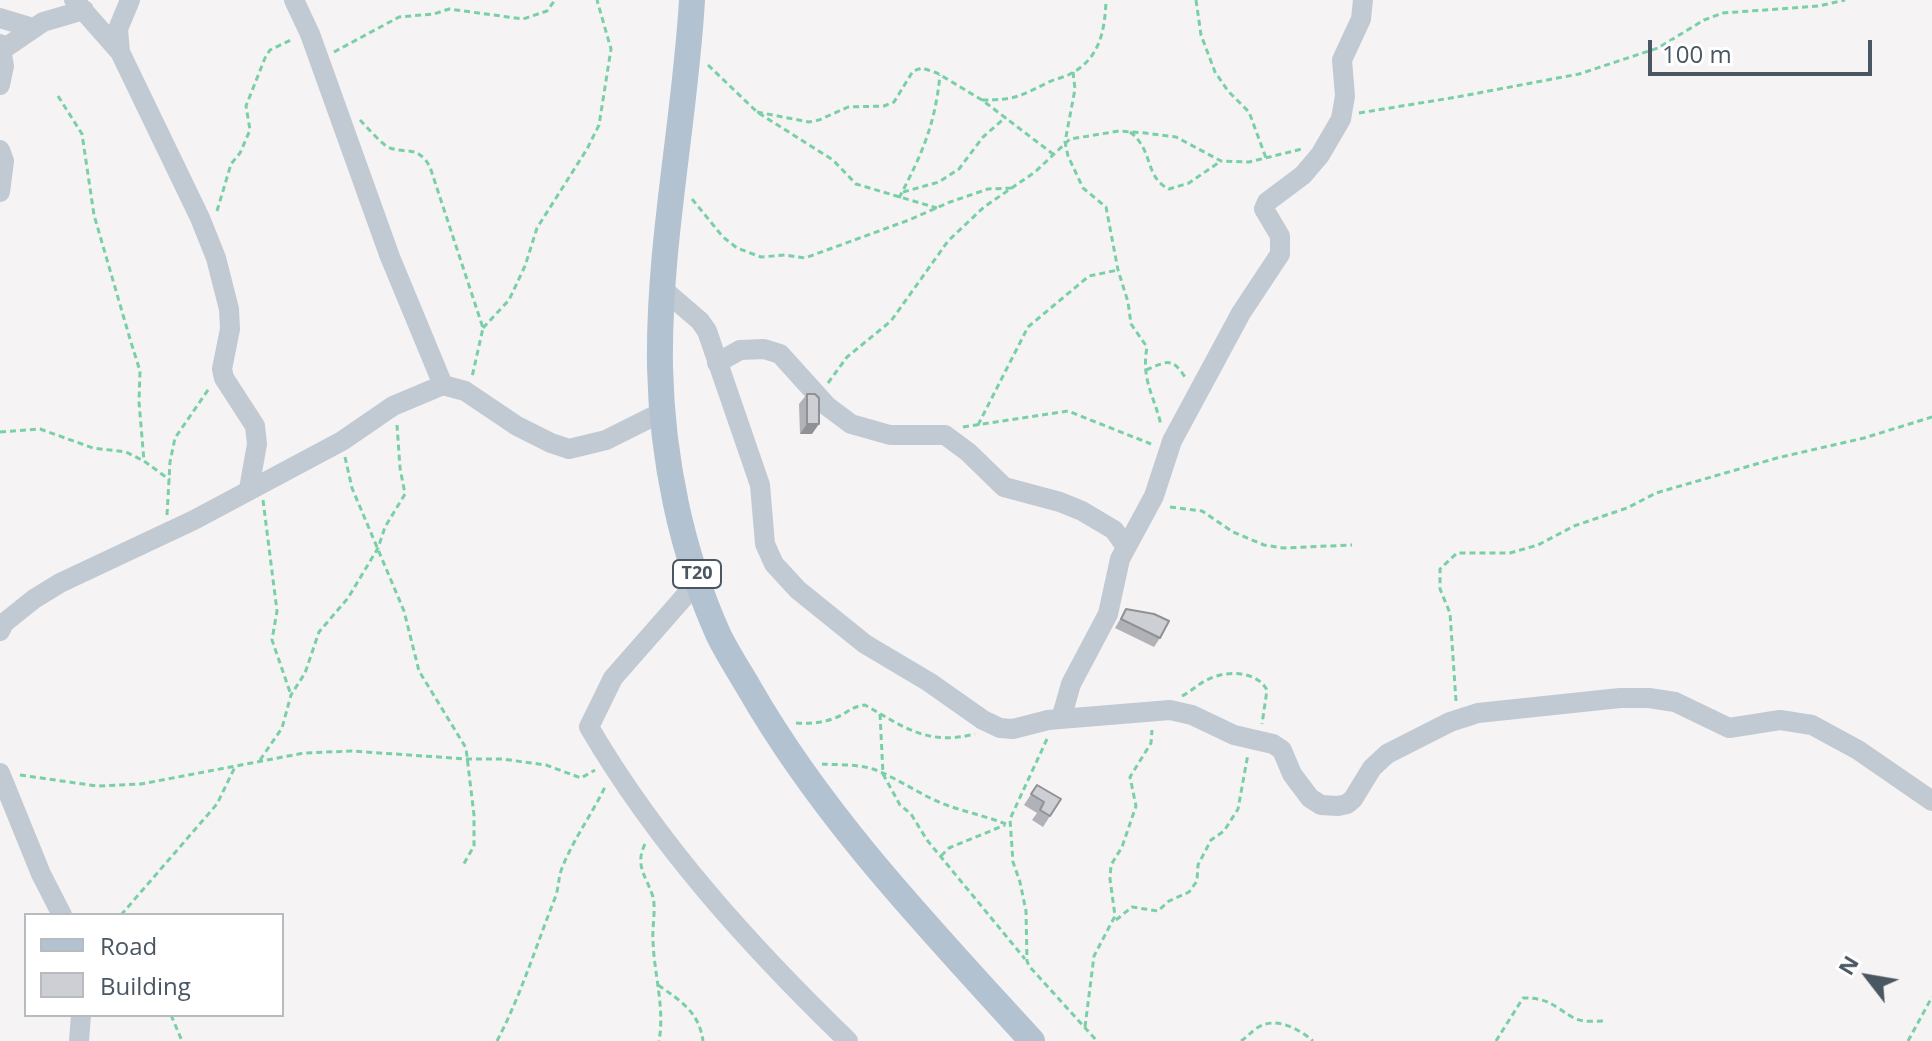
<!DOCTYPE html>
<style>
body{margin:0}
#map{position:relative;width:1932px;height:1041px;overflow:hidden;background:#f5f3f3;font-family:"Open Sans",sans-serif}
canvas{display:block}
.legend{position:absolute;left:24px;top:913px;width:260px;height:104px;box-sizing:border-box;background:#fff;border:2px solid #b7bbc0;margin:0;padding:10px 14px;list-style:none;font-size:24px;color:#4a5661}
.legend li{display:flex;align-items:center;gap:16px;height:40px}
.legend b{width:40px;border:2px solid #b7bbc0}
.north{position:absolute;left:1828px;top:937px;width:80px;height:80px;-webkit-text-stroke:6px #fff;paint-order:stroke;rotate:301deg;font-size:22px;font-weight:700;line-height:32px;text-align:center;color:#4a5661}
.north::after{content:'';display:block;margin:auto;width:28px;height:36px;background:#4a5661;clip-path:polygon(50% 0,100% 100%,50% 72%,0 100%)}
.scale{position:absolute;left:1648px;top:40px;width:224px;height:36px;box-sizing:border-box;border:4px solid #4a5661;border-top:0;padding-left:10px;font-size:24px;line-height:28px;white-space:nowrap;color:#4a5661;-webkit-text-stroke:6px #fff;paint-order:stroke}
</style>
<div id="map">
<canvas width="1932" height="1041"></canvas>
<ul class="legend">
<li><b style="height:10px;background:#b3c2d1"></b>Road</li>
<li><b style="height:22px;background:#cdcfd5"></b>Building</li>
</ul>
<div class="north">N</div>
<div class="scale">100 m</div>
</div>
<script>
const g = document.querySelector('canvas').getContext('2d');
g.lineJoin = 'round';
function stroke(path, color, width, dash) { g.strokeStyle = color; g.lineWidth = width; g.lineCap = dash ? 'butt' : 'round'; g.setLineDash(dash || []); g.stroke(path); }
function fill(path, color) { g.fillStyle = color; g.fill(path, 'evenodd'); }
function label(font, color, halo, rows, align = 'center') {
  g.font = font + ' "Open Sans",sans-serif'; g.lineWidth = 6; g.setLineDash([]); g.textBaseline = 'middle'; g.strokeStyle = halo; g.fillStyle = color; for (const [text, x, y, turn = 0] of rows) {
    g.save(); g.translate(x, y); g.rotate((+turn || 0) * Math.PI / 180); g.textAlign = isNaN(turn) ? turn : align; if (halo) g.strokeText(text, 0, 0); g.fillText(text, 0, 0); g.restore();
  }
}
const path = new Path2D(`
 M1196 0 1201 35 1215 72 1228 91 1249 112 1266 158
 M334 52 399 17 434 14 449 9 523 19 547 11 555 0
 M708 65 757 112 833 160 856 184 937 208
 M1073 72 1075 89 1065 142 1068 156 1083 188 1106 207 1118 270 1128 302 1131 324 1147 347C1141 380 1154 395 1161 425
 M58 96 82 134 94 215 130 339 140 371 139 402 144 461
 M982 100C1015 100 1018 97 1047 83 1054 79 1063 78 1070 74 1100 59 1105 30 1106 0
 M757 112 809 122 819 120 848 107 884 106 894 102 913 71 922 68 937 73 982 100 1053 154
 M1359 113 1457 97 1579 74 1658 48 1704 20 1723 13 1819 6 1845 0
 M360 120C366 126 383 146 390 148 407 154 418 145 430 167L483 328 472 377
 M1130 132C1154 150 1144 177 1169 189L1189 183 1221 161
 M903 192 939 182 959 169 983 137 1006 117
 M899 198C922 154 935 125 940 75
 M692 199 723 237 737 248 761 257 785 255 805 258 909 220 950 202 988 189 1014 188
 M217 211 231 164 240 153 250 130 246 106 265 58 270 50 293 39
 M483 328 509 300 525 266 537 228 587 149 599 125 611 49 597 0
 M1146 370C1167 361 1172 357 1185 377
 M828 383 847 357 891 321 948 241 984 207 1035 172 1070 139 1119 131 1145 133 1176 137 1221 161 1249 162 1302 149
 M978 425 1028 327 1089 276 1118 270
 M963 427 1068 411 1151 444
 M0 432 40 429 93 448 126 452 144 461 170 480
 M345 457 352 488 404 611 419 671 466 748 474 815V846L462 867
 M263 500 277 611 272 640 291 695
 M1170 507 1202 511 1233 532 1264 545 1283 548 1352 545
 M167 515 170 462 175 438 210 387
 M1182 696C1192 691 1199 683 1209 679 1227 670 1257 671 1267 690L1262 724
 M1456 701 1450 613 1440 589V569L1457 553H1510L1538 545 1574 526 1627 508 1656 493 1777 458 1864 438 1932 417
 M880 714 883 774 900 805 911 814 927 840 1025 959
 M796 723C809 724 822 723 835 718 846 714 852 706 865 705 904 727 927 746 975 734
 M1047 739 1010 819 1013 862 1020 882 1026 911 1027 961 1029 966 1097 1041
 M260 760 282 728 291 695 305 673 319 632 348 598 378 548 385 527 405 494 400 468 397 425
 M822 764C838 765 857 764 873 769 900 779 924 798 952 807 970 813 988 817 1006 824
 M20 775 97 786 141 784 304 753 351 751 467 759H502L546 765 581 778 595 770
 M645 844C634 866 647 877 653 897 656 910 652 927 653 941 654 974 665 1008 659 1041
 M941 856 949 848 1005 825
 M121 915 217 804 235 767
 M1116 920 1132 907 1158 911 1169 901 1189 892 1197 881 1198 865 1211 840 1224 831 1238 809 1248 754
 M658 985C681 1001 699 1012 703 1041
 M171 1015 182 1041
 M1085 1027 1094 956 1115 916 1110 879 1111 865 1122 847 1136 806 1130 777 1151 743 1152 730
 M497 1041C521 995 536 946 555 898 559 888 558 878 562 868 573 840 592 814 605 787
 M1241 1041C1247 1037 1251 1032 1257 1028 1275 1016 1298 1028 1313 1041
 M1496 1041 1523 998C1549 998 1552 1005 1572 1017 1582 1023 1595 1021 1606 1021
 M1908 1041 1932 997`);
const minor = new Path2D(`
 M74 0 119 51
 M130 0 118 29 120 52 200 218 216 258 229 309 230 329 222 369 224 378 255 426 257 444 249 489
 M294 0 310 34 390 257 443 385
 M0 18 33 28
 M0 44 4 66 0 85
 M2 50 43 22 84 10
 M0 150 4 161 0 192
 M664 290 700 321 707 331 760 485 765 544 774 564 798 590 865 644 929 682 983 720 1000 728 1013 729 1048 720 1170 710 1192 715 1234 735 1273 744 1282 750 1292 774 1310 798 1321 805 1338 806 1347 804 1353 799 1372 768 1387 754 1450 722 1478 713 1620 698H1649L1675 702 1729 728 1780 720 1812 725 1858 750 1932 801
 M717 363 740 350 764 349 780 354 827 406 851 424 890 435H945L968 452 1004 487 1060 502 1082 511 1114 530 1126 547
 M699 580 613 678 589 727C658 845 751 947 848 1041
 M0 631 4 623 34 599 60 583 194 520 342 441 393 406 443 385 465 391 517 426 551 443 569 449 606 440 662 412
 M1061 719 1071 684 1108 614 1120 559 1154 496 1172 441 1241 313 1280 254V236L1264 209 1267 202 1303 175 1320 155 1341 119 1345 96 1342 60 1361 19 1363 0
 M0 773 41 874 62 915
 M79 1041 81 1015`);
const major = new Path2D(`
 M692 0C685 122 658 244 660 367 662 458 681 552 719 636 728 654 739 671 749 688 824 819 931 930 1032 1041`);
const wall = new Path2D(`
 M807 394 812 434H800L799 404Z
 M1126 609 1160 638 1154 647 1115 628Z
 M1037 785 1050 816 1043 827 1032 820 1037 813 1024 805Z`);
const shadedWall = new Path2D(`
 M807 424H819L812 434H800Z`);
const building = new Path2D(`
 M807 394H815L819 398V424H807Z
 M1126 609 1154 614 1169 621 1160 638 1121 619Z
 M1037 785 1061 799 1050 816 1040 810 1044 802 1031 794Z`);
const shields = [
 [697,574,48]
];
const shieldNames = [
 ["T20",697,574]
];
stroke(path, '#7ad0a6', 3, [6, 4]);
stroke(minor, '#c1cad2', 20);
stroke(major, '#b3c2d1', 26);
fill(wall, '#b0b2b7');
fill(shadedWall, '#909195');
fill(building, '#cdcfd5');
stroke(building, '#909195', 2);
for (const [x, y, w] of shields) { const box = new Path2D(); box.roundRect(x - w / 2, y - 14, w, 28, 6); g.fillStyle = '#fff'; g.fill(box); stroke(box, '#4a5661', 2); }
label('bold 18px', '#4a5661', null, shieldNames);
</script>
